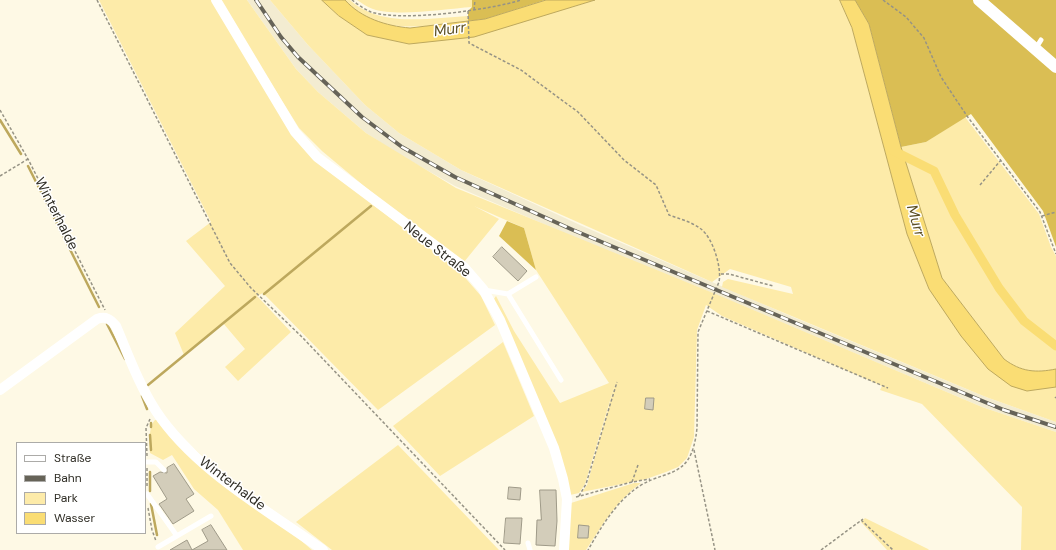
<!DOCTYPE html>
<meta charset="utf-8">
<style>
body{margin:0}
#map{position:relative;width:1056px;height:550px;overflow:hidden;background:#fef9e5;font-family:"DM Sans",sans-serif}
canvas{display:block}
.legend{position:absolute;left:16px;top:442px;width:130px;height:92px;box-sizing:border-box;background:#fff;border:1px solid #acaba8;margin:0;padding:5px 7px;list-style:none;font-size:12px;color:#302e26}
.legend li{display:flex;align-items:center;gap:8px;height:20px}
.legend b{width:20px;border:1px solid #acaba8}
</style>
<div id="map">
<canvas width="1056" height="550"></canvas>
<ul class="legend">
<li><b style="height:5px;background:#fff"></b>Straße</li>
<li><b style="height:5px;background:#666358"></b>Bahn</li>
<li><b style="height:11px;background:#fdeba9"></b>Park</li>
<li><b style="height:11px;background:#fadd74"></b>Wasser</li>
</ul>
</div>
<script>
const g = document.querySelector('canvas').getContext('2d');
g.lineJoin = 'round';
function fill(path, color) { g.fillStyle = color; g.fill(path, 'evenodd'); }
function stroke(path, color, width, dash) { g.strokeStyle = color; g.lineWidth = width; g.lineCap = dash ? 'butt' : 'round'; g.setLineDash(dash || []); g.stroke(path); }
function label(font, color, halo, rows, align = 'center') {
  g.font = font + ' "DM Sans",sans-serif'; g.lineWidth = 3; g.setLineDash([]); g.textBaseline = 'middle'; g.strokeStyle = halo; g.fillStyle = color; for (const [text, x, y, turn = 0] of rows) {
    g.save(); g.translate(x, y); g.rotate((+turn || 0) * Math.PI / 180); g.textAlign = isNaN(turn) ? turn : align; if (halo) g.strokeText(text, 0, 0); g.fillText(text, 0, 0); g.restore();
  }
}
const built = new Path2D(`
 M247 0H270L308 45 365 105 399 133 461 170 580 225 793 317 986 397 1056 422V432L982 407 710 292 574 237 455 186 400 155 366 133 318 92 296 69Z`);
const green = new Path2D(`
 M99 0H212L316 160 461 273 481 296 495 325 378 410 263 293 257 296 291 332 238 381 225 367 245 349 223 323 184 355 175 333 225 286 186 241 211 222Z
 M219 0H247L296 69 318 92 366 133 456 188 718 295 982 407 1056 432V550H1021L1022 507 922 404 880 390 882 386 722 316 706 305 697 330 694 437 687 458 678 467 666 472 646 479 582 492 587 485 616 381 585 484 579 493 570 495 494 299 496 296 514 331 560 403 609 383 536 270 524 228 474 206 499 219 464 262 376 196 322 151 299 128Z
 M270 0H322L339 16 367 35 409 44 573 7 595 0H840L852 28 907 234 929 289 1027 391 1056 387V422L986 397 722 287 723 282 728 279 793 294 791 287 730 269 712 282 461 170 399 133 365 105 308 45Z
 M345 0H350C380 28 430 18 468 16V21C426 26 377 37 345 0Z
 M357 0H472V7C445 9 397 17 373 9 367 7 362 3 357 0Z
 M965 117 1039 214 1051 247 1056 256V369C1036 373 1021 372 1004 359L942 278 901 147 926 142Z
 M503 342 534 416 440 476 393 426Z
 M155 420H161L312 550H243L218 510 194 489 172 455 163 460 150 453C150 444 148 427 155 420Z
 M398 445 499 550H332L296 522Z
 M634 483H641C617 500 602 525 586 550H567L571 503Z
 M865 518 928 549 929 550H887L861 522Z`);
const forest = new Path2D(`
 M472 0H545L485 19 468 21V11L472 7Z
 M855 0H1056V247L1043 211 971 114 926 142 901 147 869 24Z
 M507 221 524 228 536 270 499 236Z`);
const water = new Path2D(`
 M322 0H345C361 18 386 26 410 28L485 19 546 0H595L474 37 409 44 367 35 339 16Z
 M840 0H855L869 24 901 147 942 278 1004 359C1021 372 1036 373 1056 369V387L1027 391 1011 386 988 369 961 336 929 289 907 234 852 28Z`);
const stream = new Path2D(`
 M0 120 21 154
 M28 166 99 307
 M264 294 371 206
 M107 324 125 359
 M148 385 255 297
 M142 396 147 409
 M151 427V423
 M150 435 151 450
 M150 491V472
 M151 504 157 535`);
const canal = new Path2D(`
 M894 151 934 171 955 215 999 288 1024 321 1056 346`);
const building = new Path2D(`
 M502 247 527 271 518 281 493 257Z
 M646 398H654L653 410 645 409Z
 M174 464 194 494 186 499 194 511 173 524 159 504 167 499 153 476 160 472 167 473V468Z
 M509 487 521 488 520 500 508 499Z
 M540 490H556L557 521 555 546 536 545 537 520H541Z
 M506 518H522L520 544 504 543Z
 M211 525 227 550H170L187 540 192 550 208 541 202 530Z
 M579 525 589 526 588 538H578Z`);
const path = new Path2D(`
 M97 0 230 263 251 288 302 337 505 550
 M352 0C357 4 364 9 371 12 403 22 489 10 521 0
 M883 0 906 17 924 38 941 77 967 116 1040 212 1056 254
 M474 10 475 0
 M468 11 469 43 521 70 578 112 624 160 656 185 669 215C680 219 692 222 701 229 713 238 722 268 719 282L698 332 697 428C691 487 661 464 628 495 611 510 599 531 588 550
 M0 110 28 159 105 310
 M0 176 28 159
 M980 185 1001 160
 M1042 216 1056 212
 M721 274H729L773 286
 M707 311 888 388
 M1055 397 1056 398
 M694 450 715 550
 M147 456 146 428 150 419
 M147 468V488
 M632 482 638 465
 M579 496 586 484 617 382
 M576 497 632 482 650 479
 M148 508 152 530 156 541
 M861 520 893 550
 M821 550 863 519`);
const service = new Path2D(`
 M1036 48 1041 40
 M484 290 508 294 561 380
 M508 294 536 277
 M147 462H156L164 470
 M147 494 177 536
 M528 543 530 550
 M158 547 211 516`);
const minor = new Path2D(`
 M216 0 295 132 317 157 464 267 483 289 500 320 554 448 563 479 567 499 564 550
 M0 390 97 319C106 316 110 319 116 326 128 354 139 385 156 411 194 469 267 510 323 550`);
const tertiary = new Path2D(`
 M979 0 1056 67`);
const rail = new Path2D(`
 M256 0 281 37 298 57 362 117 402 147 455 177 573 230 1004 410 1056 427`);
const streetNames = [
 ["Winterhalde",56,214,63],
 ["Neue Straße",437,250,38],
 ["Winterhalde",232,484,37]
];
const waterNames = [
 ["Murr",450,30,-8],
 ["Murr",915,221,74]
];
fill(built, '#f3ecd1');
fill(green, '#fdeba9');
fill(forest, '#dabe54');
fill(water, '#fadd74');
stroke(water, '#bda85d', 1);
stroke(stream, '#bda85d', 2.5);
stroke(canal, '#fadd74', 9);
fill(building, '#d3cdba');
stroke(building, '#9f9a88', 1);
stroke(path, '#969385', 1.5, [3, 2]);
stroke(service, '#fff', 5);
stroke(minor, '#fff', 10);
stroke(tertiary, '#fff', 12);
stroke(rail, '#666358', 4);
stroke(rail, '#fff', 2.5, [8]);
label('14px', '#302e26', '#fff', streetNames);
label('italic 15px', '#5c5025', '#fff', waterNames);
</script>
